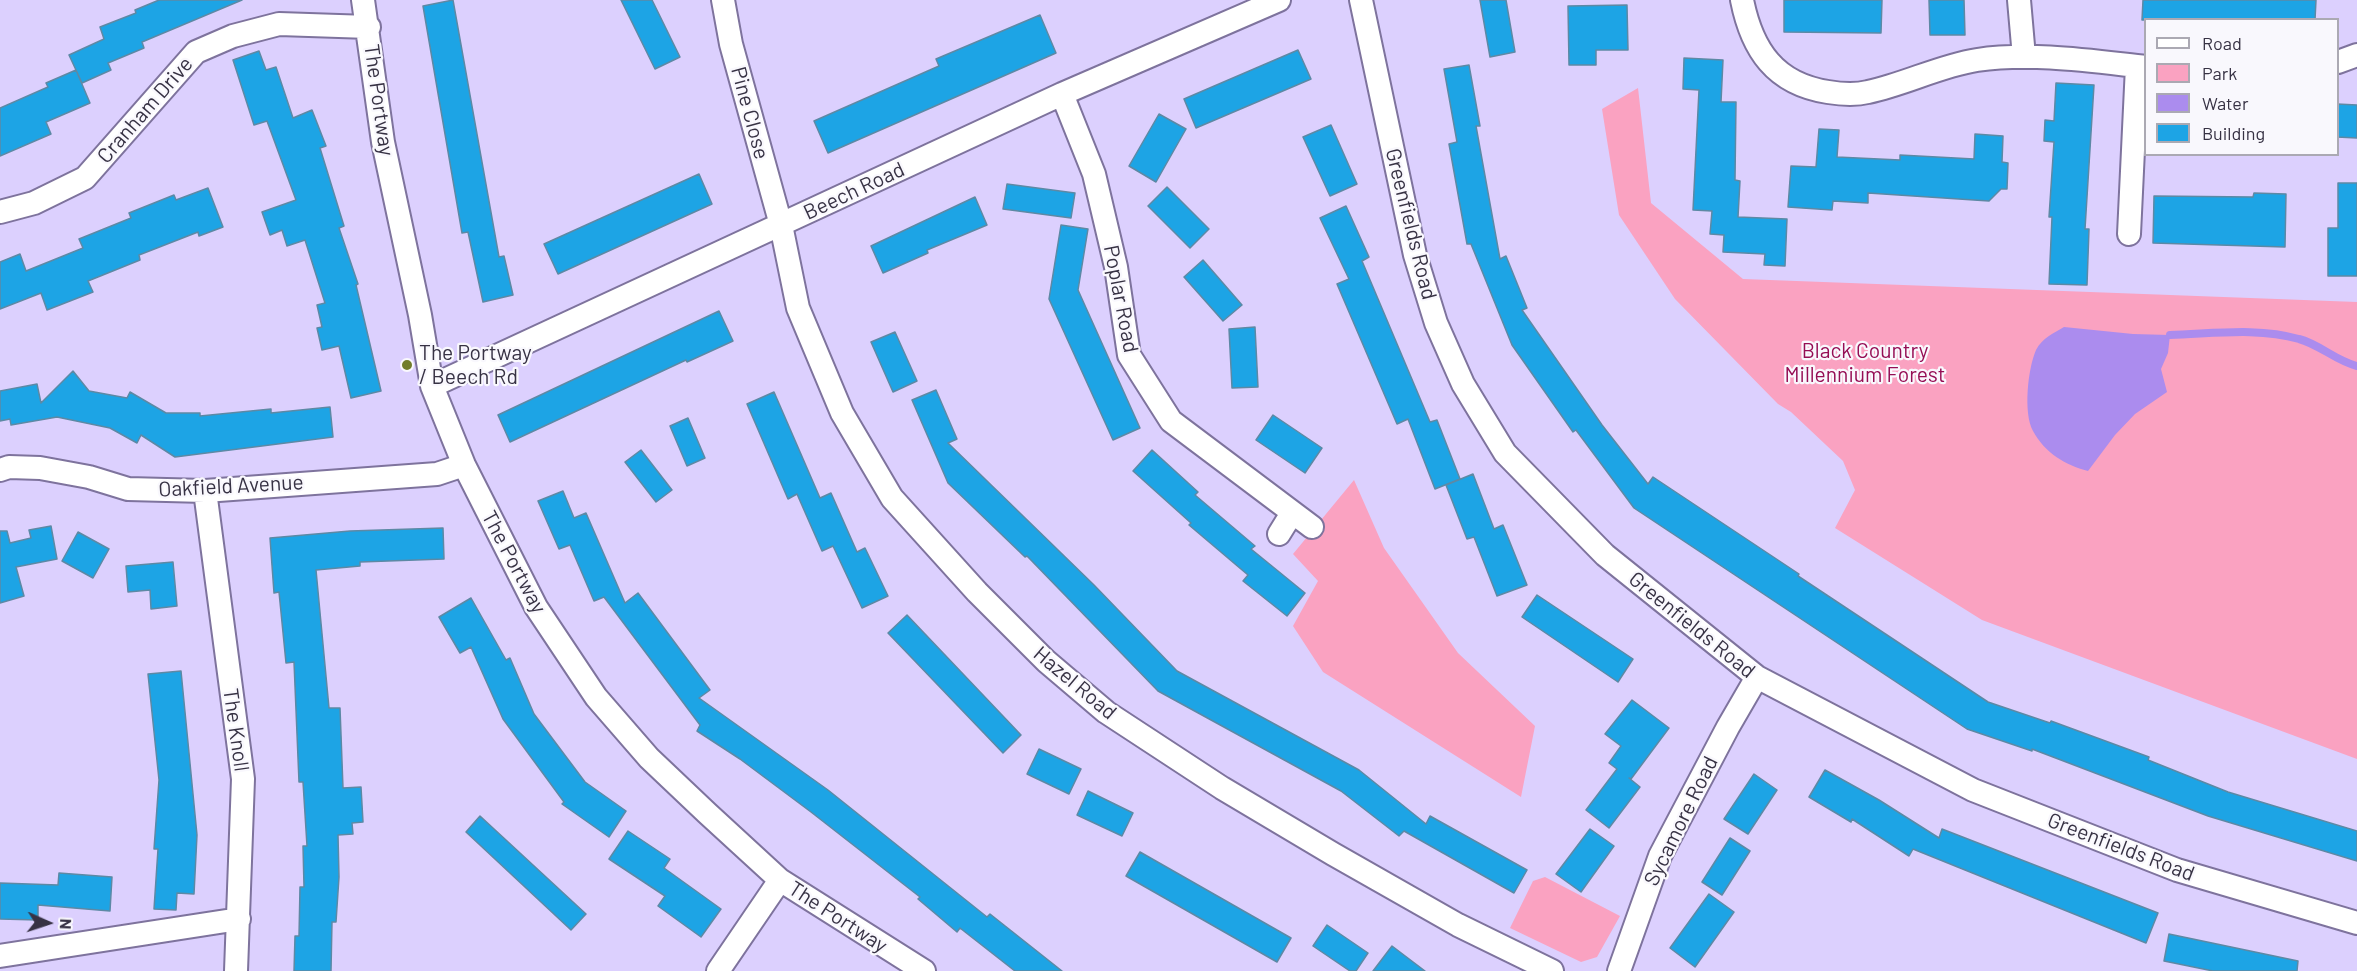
<!DOCTYPE html>
<style>
body{margin:0}
#map{position:relative;width:2357px;height:971px;overflow:hidden;background:#dcd0fe;font-family:Barlow,sans-serif}
canvas{display:block}
.legend{position:absolute;left:2144px;top:18px;width:195px;height:138px;box-sizing:border-box;background:#f9f8fd;border:2px solid #aba9b3;margin:0;padding:8px 10px;list-style:none;font-size:18px;color:#373244}
.legend li{display:flex;align-items:center;gap:12px;height:30px}
.legend b{width:30px;border:2px solid #aba9b3}
.north{position:absolute;left:18px;top:893px;width:60px;height:60px;-webkit-text-stroke:4px #f9f8fd;paint-order:stroke;rotate:93deg;font-size:16px;font-weight:700;line-height:24px;text-align:center;color:#373244}
.north::after{content:'';display:block;margin:auto;width:21px;height:27px;background:#373244;clip-path:polygon(50% 0,100% 100%,50% 72%,0 100%)}
</style>
<div id="map">
<canvas width="2357" height="971"></canvas>
<ul class="legend">
<li><b style="height:8px;background:#fff"></b>Road</li>
<li><b style="height:16px;background:#faa2c1"></b>Park</li>
<li><b style="height:16px;background:#ab8cee"></b>Water</li>
<li><b style="height:16px;background:#1da4e5"></b>Building</li>
</ul>
<div class="north">N</div>
</div>
<script>
const g = document.querySelector('canvas').getContext('2d');
g.lineJoin = 'round';
function fill(path, color) { g.fillStyle = color; g.fill(path, 'evenodd'); }
function stroke(path, color, width, dash) { g.strokeStyle = color; g.lineWidth = width; g.lineCap = dash ? 'butt' : 'round'; g.setLineDash(dash || []); g.stroke(path); }
function label(font, color, halo, rows, align = 'center') {
  g.font = font + ' Barlow,sans-serif'; g.lineWidth = 4.5; g.setLineDash([]); g.textBaseline = 'middle'; g.strokeStyle = halo; g.fillStyle = color; for (const [text, x, y, turn = 0] of rows) {
    g.save(); g.translate(x, y); g.rotate((+turn || 0) * Math.PI / 180); g.textAlign = isNaN(turn) ? turn : align; if (halo) g.strokeText(text, 0, 0); g.fillText(text, 0, 0); g.restore();
  }
}
const green = new Path2D(`
 M1638 88 1651 203 1743 279 2357 302V759L1982 620 1835 528 1855 490 1843 461 1791 412 1778 404 1675 299 1619 215 1602 109Z
 M1354 480 1384 548 1458 653 1535 726 1521 797 1323 672 1293 626 1318 581 1293 554Z
 M1545 877 1620 916 1597 957 1581 962 1510 928 1533 881Z`);
const water = new Path2D(`
 M2064 327 2133 334 2170 335 2168 353 2161 369 2167 392 2135 414 2115 435 2088 471C2065 465 2045 453 2033 431 2023 413 2028 368 2036 350 2042 338 2054 333 2064 327Z`);
const stream = new Path2D(`
 M2170 335C2212 334 2257 327 2299 339 2319 344 2336 361 2357 366`);
const building = new Path2D(`
 M159 0H242L142 42 144 48 108 63 111 70 82 83 69 55 104 39 100 27 136 13 135 10Z
 M453 0 499 257 504 256 513 295 483 302 468 232 462 233 423 6Z
 M621 0H652L680 57 655 69Z
 M1480 0H1506L1515 52 1490 57Z
 M1784 0H1882L1881 33 1784 32Z
 M1929 0H1964L1965 35H1930Z
 M2143 0H2316L2315 20H2142Z
 M1627 5 1628 50H1596V65H1569L1568 6Z
 M1040 15 1056 53 828 153 814 121 939 66 936 59Z
 M1298 50 1311 79 1196 128 1184 99Z
 M259 51 266 70 276 67 293 118 312 110 326 146 320 148 344 226 339 228 358 284 356 285 381 391 351 398 339 346 322 350 317 328 322 327 317 305 325 303 305 240 287 246 282 230 270 235 262 212 296 200 267 121 254 125 233 60Z
 M1684 58 1723 60 1721 102H1736L1735 180 1740 181 1738 217 1787 219 1785 266 1764 265 1765 254 1723 252 1724 235 1710 234 1712 211 1693 210 1699 90 1683 89Z
 M1469 65 1480 126H1476L1500 259 1506 256 1527 308 1522 310 1602 425 1648 484 1653 477 1799 574 1798 576 1988 702 2050 723 2051 721 2149 757 2148 760 2228 792 2357 831V861L2208 816 2032 749V751L1967 729 1634 508 1576 430 1573 432 1512 345 1471 244H1467L1449 144 1457 142 1444 69Z
 M76 70 90 103 46 122 51 134 0 156V108L48 87 46 83Z
 M2056 83 2094 85 2085 229H2089L2087 285 2049 284 2052 217H2049L2054 142 2044 141 2045 120 2054 121Z
 M2337 104 2357 105V138L2337 137Z
 M1159 114 1186 129 1156 182 1129 166Z
 M1331 125 1357 184 1330 196 1303 137Z
 M1819 129 1839 130 1837 157 1900 160V155L1974 159 1975 134 2003 136 2002 162 2008 163 2007 189H2001L1989 201 1868 193V203L1833 201 1832 210 1788 207 1791 166 1816 167Z
 M699 174 712 204 558 274 544 244Z
 M2338 183H2357V276H2328V228H2338Z
 M1007 184 1075 193 1071 218 1003 209Z
 M1167 187 1209 229 1190 248 1148 206Z
 M208 188 223 227 199 236 198 232 139 255 140 260 88 281 93 292 47 310 41 293 0 309V262L20 254 26 271 83 248 79 239 131 218 129 213 174 195 176 200Z
 M2254 193 2286 194 2285 247 2153 243 2154 196 2253 197Z
 M975 197 987 225 927 250 928 253 883 273 871 246Z
 M1346 206 1369 257 1362 261 1430 422 1437 420 1460 479 1435 489 1408 419 1397 424 1337 284 1349 279 1320 218Z
 M1061 225 1088 229 1078 290 1140 428 1113 440 1049 299Z
 M1203 260 1242 305 1223 321 1184 277Z
 M719 311 733 341 687 362 686 360 510 442 498 415Z
 M1255 327 1258 387 1232 388 1229 329Z
 M895 332 917 381 893 392 871 342Z
 M73 371 89 391 127 398 130 392 166 413H200V416L271 409V413L330 407 333 437 175 457 141 435 137 443 110 428 57 417 11 425 10 419 0 421V391L37 384 41 403Z
 M936 390 957 439 948 443 1094 585 1177 671 1359 770 1426 824 1430 816 1527 870 1514 893 1404 831 1399 836 1341 791 1158 691 1027 556 1025 557 948 483 912 400Z
 M774 392 820 498 831 493 857 552 865 548 888 596 862 608 833 546 822 551 797 494 788 499 747 404Z
 M1273 415 1322 448 1305 473 1256 440Z
 M688 418 705 458 687 466 670 426Z
 M641 450 672 490 656 502 625 462Z
 M1152 450 1198 492 1195 495 1255 546 1251 549 1305 593 1287 616 1243 581 1248 575 1189 525 1191 523 1133 471Z
 M1473 474 1494 529 1503 525 1527 585 1497 596 1474 537 1467 539 1446 485Z
 M563 491 574 518 586 513 625 603 638 593 710 690 699 698 828 790 987 917 990 914 1062 971H1015L960 928 957 932 918 899 920 897 811 812 740 759 697 731 700 725 604 597 594 601 570 545 559 549 538 501Z
 M51 526 57 559 16 567 24 596 0 603V531H7L10 543 31 538 29 530Z
 M443 528 444 559 360 562V566L316 570 329 708H340L343 788 361 787 363 822 352 823 353 834 338 835 339 877 336 922H332L331 971H294L295 936H299L300 887H304L303 846H307L303 782H299L294 662 286 663 279 592 274 593 270 538 350 531Z
 M78 532 109 549 93 578 62 561Z
 M173 562 177 606 151 609 150 590 128 592 126 566Z
 M1537 595 1633 659 1618 682 1522 617Z
 M471 598 506 660 510 658 534 714 585 782 626 811 609 837 562 804 564 802 503 719 471 647 460 653 439 617Z
 M907 615 1021 735 1003 753 888 633Z
 M181 671 197 835 194 894 177 893 176 910 154 909 158 849H154L159 780 148 674Z
 M1632 700 1669 728 1631 779 1629 778 1640 787 1609 828 1586 810 1617 769 1609 763 1621 746 1605 734Z
 M1039 749 1081 769 1069 794 1027 774Z
 M1825 770 1879 800 1939 838 1942 829 2158 913 2146 943 1913 849 1909 856 1852 819 1851 822 1809 797Z
 M1754 774 1777 790 1748 834 1724 819Z
 M1088 791 1133 813 1122 836 1077 815Z
 M480 816 586 914 571 930 466 832Z
 M1590 829 1614 846 1581 892 1556 874Z
 M628 831 670 859 664 868 721 909 701 937 658 906 665 896 609 859Z
 M1730 838 1750 851 1722 895 1702 882Z
 M1140 852 1291 938 1277 962 1126 876Z
 M59 873 112 877 110 911 38 905V920L0 919V883L58 885Z
 M1709 894 1734 912 1695 967 1670 948Z
 M1327 925 1368 953 1356 971H1350L1313 946Z
 M2169 934 2298 961 2297 971H2213L2164 961Z
 M1392 946 1425 971H1373Z`);
const street = new Path2D(`
 M363 0 383 142 420 315 432 386 464 465 536 607 596 697 649 758 707 813 780 880 924 971
 M723 0 731 44 781 225 798 308 842 413 892 498 977 592 1046 661 1106 712 1222 788 1333 854 1458 925 1552 971
 M1361 0 1415 255 1436 323 1463 384 1505 453 1605 555 1757 677 1973 790 2177 870 2357 923
 M1742 0C1752 50 1775 84 1828 92 1840 94 1856 95 1868 92 1906 84 1939 66 1977 60 2032 52 2091 61 2146 67
 M2019 0 2024 57
 M2338 62 2357 55
 M1062 94 1094 174 1116 267 1129 355 1171 421 1312 527
 M0 212 34 203 85 178 196 52 233 36 279 24 369 27
 M2129 234 2137 66
 M432 386 1062 94 1279 0
 M0 470 9 467 40 468 89 477 128 489 205 491 437 474 464 465
 M205 491 243 779 236 971
 M1279 534 1292 513
 M0 956 239 919
 M718 971 780 880
 M1619 971 1660 856 1728 727 1757 677`);
const markers = [
 [407,365,6,"#717d2a"]
];
const streetNames = [
 ["The Portway",379,100,82],
 ["Cranham Drive",145,110,-49],
 ["Pine Close",750,113,75],
 ["Beech Road",854,191,-25],
 ["Greenfields Road",1411,224,76],
 ["Poplar Road",1121,299,79],
 ["Oakfield Avenue",231,486,-3],
 ["The Portway",514,562,62],
 ["Greenfields Road",1692,625,39],
 ["Hazel Road",1075,683,40],
 ["The Knoll",236,730,82],
 ["Sycamore Road",1681,821,-64],
 ["Greenfields Road",2121,847,21],
 ["The Portway",838,917,33]
];
const parkNames = [
 ["Black Country",1865,351],
 ["Millennium Forest",1865,375]
];
const poiNames = [
 ["The Portway",419,353],
 ["/ Beech Rd",419,377]
];
fill(green, '#faa2c1');
fill(water, '#ab8cee');
stroke(stream, '#ab8cee', 8);
fill(building, '#1da4e5');
stroke(building, '#5d89a5', 1.5);
stroke(street, '#7e739d', 26);
stroke(street, '#fff', 22);
for (const [x, y, r, color] of markers) { const dot = new Path2D(); dot.arc(x, y, r, 0, 2 * Math.PI); g.fillStyle = color; g.fill(dot); stroke(dot, '#f9f8fd', 2); }
label('21px', '#373244', '#f9f8fd', streetNames);
label('21px', '#950d54', '#f9f8fd', parkNames);
label('21px', '#373244', '#f9f8fd', poiNames, 'left');
</script>
